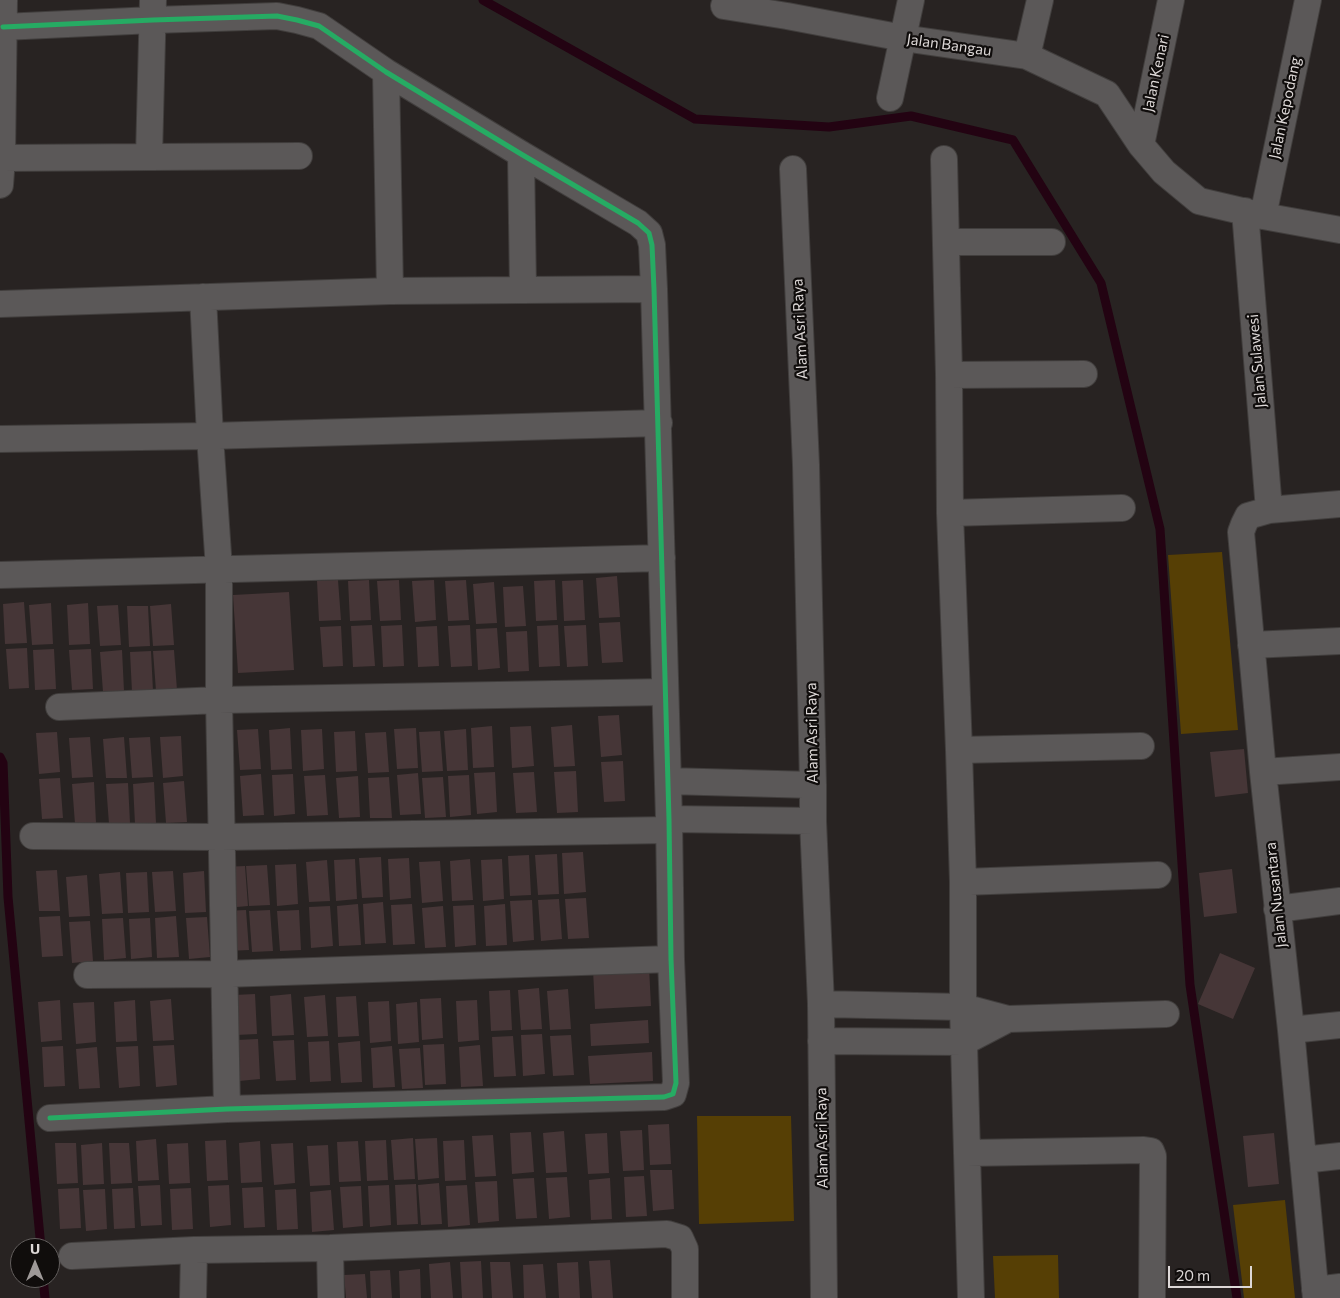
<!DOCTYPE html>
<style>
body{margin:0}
#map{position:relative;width:1340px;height:1298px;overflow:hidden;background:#282322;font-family:Commissioner,sans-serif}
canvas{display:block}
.north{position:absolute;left:10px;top:1238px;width:50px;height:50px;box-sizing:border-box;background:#100d0c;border:1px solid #625e5d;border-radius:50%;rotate:0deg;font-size:14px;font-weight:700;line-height:20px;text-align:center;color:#ddd8d7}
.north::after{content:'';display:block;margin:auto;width:18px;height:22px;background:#9e9998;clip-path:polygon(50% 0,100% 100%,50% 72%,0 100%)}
.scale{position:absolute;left:1168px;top:1266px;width:84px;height:22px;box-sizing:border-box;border:2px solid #ddd8d7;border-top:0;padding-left:6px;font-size:15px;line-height:18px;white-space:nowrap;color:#ddd8d7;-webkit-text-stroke:4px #100d0c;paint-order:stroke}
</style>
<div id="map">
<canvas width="1340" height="1298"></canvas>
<div class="north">U</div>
<div class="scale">20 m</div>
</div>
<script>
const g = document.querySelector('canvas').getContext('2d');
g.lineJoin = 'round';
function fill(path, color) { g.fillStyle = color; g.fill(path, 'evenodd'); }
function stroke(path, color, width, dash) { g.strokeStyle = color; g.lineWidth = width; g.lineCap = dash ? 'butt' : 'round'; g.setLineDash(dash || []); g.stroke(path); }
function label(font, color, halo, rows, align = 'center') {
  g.font = font + ' Commissioner,sans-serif'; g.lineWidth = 4.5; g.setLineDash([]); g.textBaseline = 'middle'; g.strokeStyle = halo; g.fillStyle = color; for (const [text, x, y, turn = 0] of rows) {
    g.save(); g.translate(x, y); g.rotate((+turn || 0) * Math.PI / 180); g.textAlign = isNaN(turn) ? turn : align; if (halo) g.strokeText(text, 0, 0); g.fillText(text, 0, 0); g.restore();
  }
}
const green = new Path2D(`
 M1222 552 1238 730 1181 734 1168 555Z
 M746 1116H791L794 1221 699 1224 697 1116Z
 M1285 1200 1295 1298H1244L1233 1205Z
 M1058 1255 1059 1298H995L993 1256Z`);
const stream = new Path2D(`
 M483 0 695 119 829 127 911 116 1013 140 1101 283 1160 529 1190 985 1237 1298
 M0 757 3 763 8 897 41 1248
 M43 1278 45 1298`);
const building = new Path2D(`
 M617 576 620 617 599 618 596 578Z
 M338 580 341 620 319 621 317 581Z
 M369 580 371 620 350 621 348 581Z
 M399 580 401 620 380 621 377 581Z
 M434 580 436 620 415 622 412 581Z
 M466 580 469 620 448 621 445 581Z
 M555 580 557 620 536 621 534 581Z
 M583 580 585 620 564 621 562 581Z
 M494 582 497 623 476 624 473 584Z
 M523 586 526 626 505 627 503 587Z
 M289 592 294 670 238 673 233 595Z
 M24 602 27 643 5 644 3 604Z
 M51 603 53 644 32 645 29 605Z
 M88 603 90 644 69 645 67 605Z
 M171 604 174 645 153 646 150 606Z
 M118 605 121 645 100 646 97 606Z
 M127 606H148L150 646 129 647Z
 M620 622 623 662 602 663 599 623Z
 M372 625 375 666 353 667 351 626Z
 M402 625 404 666 383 667 381 626Z
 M470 625 472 666 451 667 448 626Z
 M558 625 560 666 539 667 537 626Z
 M586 625 588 666 567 667 564 626Z
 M341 626 343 666 323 667 320 627Z
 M437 626 439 666 418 667 416 627Z
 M497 628 500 668 478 670 476 629Z
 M527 631 529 671 508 672 506 632Z
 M27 648 29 688 9 689 6 649Z
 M54 649 56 689 35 690 33 650Z
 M91 649 93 689 72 690 69 650Z
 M122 650 124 691 103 692 100 652Z
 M174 650 177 690 156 691 153 651Z
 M151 651 153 691 132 692 130 652Z
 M619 715 622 755 601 757 598 716Z
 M572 725 575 766 554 767 551 727Z
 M492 726 494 767 473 768 471 728Z
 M531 726 534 766 512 768 510 727Z
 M290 728 292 769 271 770 269 730Z
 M416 728 418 768 397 769 394 729Z
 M258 729 261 769 240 770 237 730Z
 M322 729 324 769 303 771 301 730Z
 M466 729 468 770 447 771 444 731Z
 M355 731 357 771 336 772 334 732Z
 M440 731 443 771 422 772 419 732Z
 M57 732 60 772 39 774 36 733Z
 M386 732 389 772 368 773 365 733Z
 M181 736 183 776 163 778 160 737Z
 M90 737 93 777 72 778 69 738Z
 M124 737 127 778H106L103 739Z
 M150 737 153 777 132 778 129 738Z
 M1244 749 1248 793 1215 797 1210 752Z
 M623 761 625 801 604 802 601 762Z
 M576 771 578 812 557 813 554 772Z
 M495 772 497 812 477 814 474 773Z
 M534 772 537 812 516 813 513 773Z
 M418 773 421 814 400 815 397 775Z
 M261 774 264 815 243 816 240 776Z
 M293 774 295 814 274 816 272 775Z
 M325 775 328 815 307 816 304 776Z
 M469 775 471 815 450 817 448 776Z
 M358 776 360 817 339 818 336 778Z
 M389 777 392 818H370L368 778Z
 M443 777 446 817 425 818 422 778Z
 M60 778 63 818 42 819 39 779Z
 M184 781 187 822 166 823 163 783Z
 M94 782 96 823 75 824 72 784Z
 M154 782 156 823 135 824 133 784Z
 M128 783 130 823 109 824 106 784Z
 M583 852 586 892 564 894 562 853Z
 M557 854 559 894 538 895 535 855Z
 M529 855 531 895 510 896 508 856Z
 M381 857 383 897 362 898 359 858Z
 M409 858 411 898 390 900 388 859Z
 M355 859 357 899 336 901 334 860Z
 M470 859 473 900 452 901 450 861Z
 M502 859 504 899 483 901 481 860Z
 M327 860 330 901 309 902 306 862Z
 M440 861 443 901 422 903 419 862Z
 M296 864 298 904 277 906 275 865Z
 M267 865 270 905 249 906 246 866Z
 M245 866 248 906 226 908 224 867Z
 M1232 869 1237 913 1204 917 1199 873Z
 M57 870 60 911H39L36 871Z
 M173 871 176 911 155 912 152 872Z
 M204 871 206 912 185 913 183 873Z
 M120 872 123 913 102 914 99 874Z
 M147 872 149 912 128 913 126 873Z
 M87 875 90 916 69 917 66 877Z
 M586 898 589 938 568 939 565 899Z
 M559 899 562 939 541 941 538 900Z
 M532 900 534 940 513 942 510 901Z
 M383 902 386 943 365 944 363 904Z
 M358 904 361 945 339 946 337 906Z
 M412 904 415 944 393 945 391 905Z
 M505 904 507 945 486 946 484 906Z
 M474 905 476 945 455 947 453 906Z
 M330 906 333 946 311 948 309 907Z
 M443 906 446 947 425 948 422 908Z
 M246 910 249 950 227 951 225 911Z
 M270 910 273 951 252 952 249 911Z
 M299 910 301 950 280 951 277 911Z
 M60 916 63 956 42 957 39 917Z
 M176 916 179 957 157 958 155 918Z
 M207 917 210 957 189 959 186 918Z
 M123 918 126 958 104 960 102 919Z
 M150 918 152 957 131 959 129 919Z
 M90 921 93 961 72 963 69 922Z
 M1220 953 1255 968 1233 1019 1198 1004Z
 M649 967 651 1006 595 1009 593 970Z
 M539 988 542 1029 521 1030 518 990Z
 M568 989 571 1029 550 1030 547 991Z
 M510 990 512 1030 491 1031 489 991Z
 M255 994 257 1034 236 1035 234 995Z
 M291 994 294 1035 272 1036 270 996Z
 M325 995 328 1036 307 1037 304 997Z
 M356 996 359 1036 338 1037 336 997Z
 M441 998 443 1038 422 1040 420 999Z
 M171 999 174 1040 153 1041 150 1001Z
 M60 1000 62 1040 41 1042 38 1002Z
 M135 1000 137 1041 116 1042 114 1002Z
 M477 1000 479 1040 458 1042 456 1001Z
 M389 1001 391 1041 370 1043 368 1002Z
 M94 1002 96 1042 76 1044 73 1003Z
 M417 1002 419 1042 398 1044 396 1004Z
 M648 1020 649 1043 591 1046 590 1024Z
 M542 1034 545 1074 523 1076 521 1035Z
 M571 1035 574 1075 553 1076 550 1036Z
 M513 1036 516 1076 494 1077 492 1037Z
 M258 1039 260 1079 239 1081 237 1040Z
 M294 1040 296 1080 276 1081 273 1041Z
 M329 1041 331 1081 310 1082 308 1042Z
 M360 1041 362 1082 341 1083 338 1043Z
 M444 1044 446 1084 425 1085 423 1045Z
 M174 1045 177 1085 156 1087 153 1046Z
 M480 1045 483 1086 461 1087 459 1047Z
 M63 1046 65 1086 44 1087 42 1047Z
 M138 1046 140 1086 119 1088 116 1047Z
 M392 1046 395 1087 373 1088 371 1048Z
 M97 1047 100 1088 79 1089 76 1049Z
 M420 1048 423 1088 402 1089 399 1049Z
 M652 1052 653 1081 590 1084 588 1056Z
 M669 1124 671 1164 650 1165 648 1125Z
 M642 1130 644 1170 623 1171 620 1131Z
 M564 1131 567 1172 546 1173 543 1133Z
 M531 1132 534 1172 512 1174 510 1133Z
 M607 1133 609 1173 588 1174 585 1134Z
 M1274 1133 1279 1184 1248 1187 1243 1136Z
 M493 1135 496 1176 475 1177 472 1136Z
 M413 1138 415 1179 394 1180 391 1140Z
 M437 1138 439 1178 418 1180 415 1139Z
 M156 1139 159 1180 138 1181 136 1141Z
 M226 1140 228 1180 207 1181 205 1141Z
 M386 1140 388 1180 367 1181 365 1141Z
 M464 1140 466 1180 445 1181 443 1141Z
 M260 1141 262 1182 241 1183 239 1143Z
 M358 1141 361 1181 339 1182 337 1142Z
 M55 1143H76L78 1183 57 1184Z
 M102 1143 104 1184 83 1185 81 1145Z
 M109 1143H129L132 1183 111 1184Z
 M188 1143 190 1183 169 1184 167 1144Z
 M293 1143 295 1183 274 1185 271 1144Z
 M328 1145 330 1185 310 1186 307 1146Z
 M650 1170H672L674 1209 653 1211Z
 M644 1176 647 1216 626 1217 624 1177Z
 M567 1177 570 1217 549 1219 546 1178Z
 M534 1178 537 1218 516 1219 513 1179Z
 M610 1178 612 1219 591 1220 589 1180Z
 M497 1181 499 1221 478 1223 475 1182Z
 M439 1183 442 1224 421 1225 418 1185Z
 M416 1184 418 1224 397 1225 395 1185Z
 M160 1185 162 1225 141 1226 138 1186Z
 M229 1185 231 1225 210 1227 208 1186Z
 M389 1185 391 1225 370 1227 368 1186Z
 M467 1185 470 1225 448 1227 446 1186Z
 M361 1186 363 1226 343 1228 340 1187Z
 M263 1187 265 1227 244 1228 242 1188Z
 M79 1188 81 1228 60 1229 58 1189Z
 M133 1188 135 1228 114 1229 112 1189Z
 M191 1188 193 1229 172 1230 170 1189Z
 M105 1189 107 1229 86 1231 83 1190Z
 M296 1189 298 1229 277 1230 275 1190Z
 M331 1190 334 1230 312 1232 310 1192Z
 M610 1260 613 1298H592L589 1261Z
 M481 1261 483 1298H462L460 1262Z
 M450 1262 453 1298H431L429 1264Z
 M490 1262H510L513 1298H492Z
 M578 1262 580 1298H559L557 1263Z
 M543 1264 546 1298H524L523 1265Z
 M420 1269 421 1298H400L399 1271Z
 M390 1270 392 1298H371L370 1271Z
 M365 1274 367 1298H346L344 1275Z`);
const street = new Path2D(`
 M724 6 787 16 903 38 1027 56 1107 94 1141 145 1164 172 1199 201 1263 216 1340 230
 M3 27 153 20 277 16 297 20 319 26 386 72 521 154 638 223 649 233 652 245 654 289 669 819 671 959 676 1083 673 1094 664 1097 227 1109 50 1118
 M1027 56 1040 0
 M386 72 390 291
 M890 98 911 0
 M1141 145 1171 0
 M521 154 523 289
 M149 157 153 0
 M2 158 299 156
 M944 159 949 375 950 513 959 750 963 882V1007L971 1298
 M793 169 806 465 813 785V821L821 1004 824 1298
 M0 185 2 158 4 0
 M1245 211 1269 510
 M1263 216 1308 0
 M946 242H1052
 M203 297 210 436 219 569V700L227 1109
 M0 304 390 291 654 289
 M949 375 1084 374
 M0 439 210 436 659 423
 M950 513 1122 508
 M0 575 662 558
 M1251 645 1340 641
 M59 707 219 700 665 692
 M959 750 1141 746
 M1263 772 1340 767
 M668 781 813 785
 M669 819 813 821
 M33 836 222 837 669 830
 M963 882 1158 875
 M1277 909 1340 901
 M87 975 224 974 671 959
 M821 1004 963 1007 1008 1019 1166 1014
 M1291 1030 1340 1025
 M821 1041 964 1042 1008 1019
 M967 1153 1144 1150 1151 1151 1153 1156 1152 1298
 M1303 1160 1340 1156
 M330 1248 331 1298
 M72 1256 194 1250 330 1248 667 1234 680 1238 685 1249V1298
 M1315 1290 1340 1287
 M193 1298 194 1250
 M1316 1298 1291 1030 1263 772 1241 532 1244 524 1248 516 1269 510 1340 504`);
const cycleway = new Path2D(`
 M3 27 153 20 277 16 297 20 319 26 386 72 521 154 638 223 649 233 652 245 654 289 669 819 671 959 676 1083 673 1094 664 1097 227 1109 50 1118`);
const streetNames = [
 ["Jalan Bangau",949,45,8],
 ["Jalan Kenari",1156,73,-78],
 ["Jalan Kepodang",1285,108,-78],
 ["Alam Asri Raya",800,329,-93],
 ["Jalan Sulawesi",1257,361,-95],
 ["Alam Asri Raya",812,733,-91],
 ["Jalan Nusantara",1276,895,-96],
 ["Alam Asri Raya",822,1138,-91]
];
fill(green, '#563f05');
stroke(stream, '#230312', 9);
fill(building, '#463637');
stroke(street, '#413e3d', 28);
stroke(street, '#5b5858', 26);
stroke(cycleway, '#26ab63', 5);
label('15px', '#ddd8d7', '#100d0c', streetNames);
</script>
